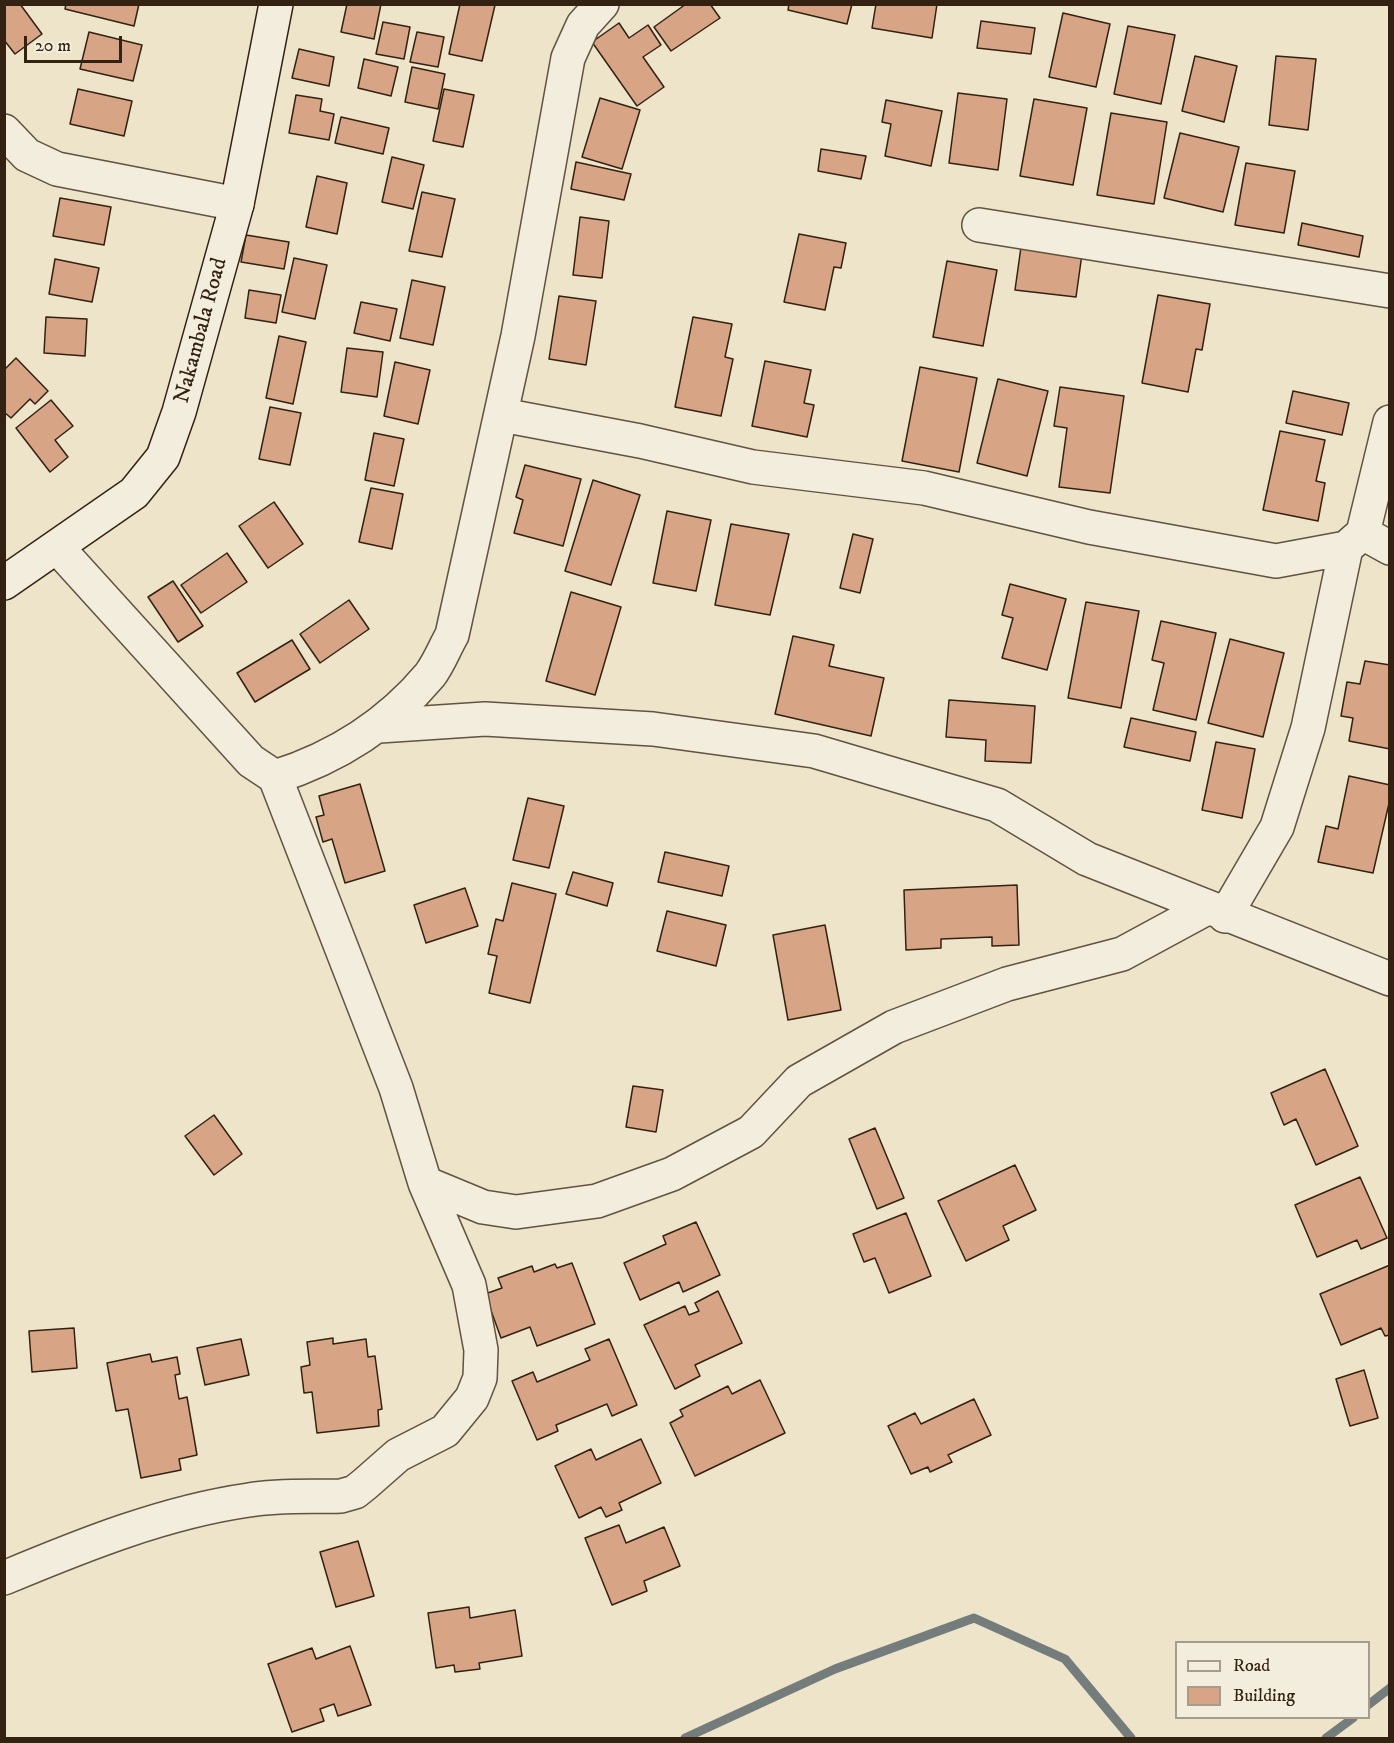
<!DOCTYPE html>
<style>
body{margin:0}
#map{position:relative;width:1394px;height:1743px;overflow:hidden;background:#ede4ca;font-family:"IM FELL DW Pica",serif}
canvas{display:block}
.frame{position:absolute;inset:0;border:6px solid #332112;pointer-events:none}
.legend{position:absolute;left:1175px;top:1641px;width:195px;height:78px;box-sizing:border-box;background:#f3eddd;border:2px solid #a69b8c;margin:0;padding:8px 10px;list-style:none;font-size:18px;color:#332112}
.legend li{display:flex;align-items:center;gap:12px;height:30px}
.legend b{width:30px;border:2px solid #a69b8c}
.scale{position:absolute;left:24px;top:36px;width:98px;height:27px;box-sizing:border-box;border:3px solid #332112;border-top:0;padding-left:8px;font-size:18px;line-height:21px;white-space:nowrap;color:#332112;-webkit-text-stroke:4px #f3eddd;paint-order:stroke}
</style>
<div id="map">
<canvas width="1394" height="1743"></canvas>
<div class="frame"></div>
<ul class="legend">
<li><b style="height:8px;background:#f3eddd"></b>Road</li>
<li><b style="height:16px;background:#d7a586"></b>Building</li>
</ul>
<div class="scale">20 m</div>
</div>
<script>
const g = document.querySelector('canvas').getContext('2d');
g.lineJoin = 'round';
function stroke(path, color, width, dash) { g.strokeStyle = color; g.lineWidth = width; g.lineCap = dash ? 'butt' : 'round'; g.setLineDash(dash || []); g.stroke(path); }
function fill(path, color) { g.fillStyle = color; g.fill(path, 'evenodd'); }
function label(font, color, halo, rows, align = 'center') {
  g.font = font + ' "IM FELL DW Pica",serif'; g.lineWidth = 4.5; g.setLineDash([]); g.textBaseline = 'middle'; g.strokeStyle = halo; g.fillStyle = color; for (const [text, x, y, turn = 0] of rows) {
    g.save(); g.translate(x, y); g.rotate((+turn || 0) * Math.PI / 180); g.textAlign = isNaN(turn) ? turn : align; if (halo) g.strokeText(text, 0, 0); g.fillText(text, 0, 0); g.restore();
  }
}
const stream = new Path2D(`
 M1368 1705 1390 1688
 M685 1738 835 1669 974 1618 1065 1659 1131 1738
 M1326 1738 1353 1718`);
const building = new Path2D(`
 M4 4H20L42 34 15 54 4 40Z
 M66 4H139L134 26 65 9Z
 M347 4H381L374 39 341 32Z
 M460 4 495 5 482 61 449 54Z
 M686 4H710L720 18 671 51 654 27Z
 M789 4H852L847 24 788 10Z
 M876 4H937L932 38 872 28Z
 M1063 13 1110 24 1096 87 1049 77Z
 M981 21 1035 28 1031 54 977 48Z
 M383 22 410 27 404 59 376 54Z
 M619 23 629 38 648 25 661 45 643 57 664 87 637 106 592 42Z
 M1128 26 1175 35 1161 104 1114 94Z
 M89 32 142 45 133 81 80 69Z
 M417 32 444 37 438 67 410 62Z
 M299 49 334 57 329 86 292 78Z
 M1195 56 1237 66 1224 122 1182 111Z
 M1276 56 1316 59 1308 130 1269 125Z
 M364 59 398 67 391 96 358 88Z
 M412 67 445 74 438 109 405 102Z
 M78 89 132 101 124 136 70 124Z
 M444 89 474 95 463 147 433 141Z
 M958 93 1007 99 998 170 949 163Z
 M296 95 322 99 320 111 334 114 329 140 289 133Z
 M600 98 640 110 622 169 582 157Z
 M1034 99 1087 108 1073 185 1020 176Z
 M886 100 942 111 931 166 885 156 891 124 882 122Z
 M1111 113 1167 122 1154 204 1097 195Z
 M341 117 389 128 383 154 335 143Z
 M1180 133 1239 147 1223 212 1164 198Z
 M821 149 866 156 861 179 818 171Z
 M392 157 424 165 413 209 382 202Z
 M576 162 631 174 624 200 571 189Z
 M1246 163 1295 171 1284 233 1235 225Z
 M317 176 347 183 337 234 306 227Z
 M422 192 455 199 442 257 409 251Z
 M60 198 111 207 104 245 53 236Z
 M580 217 609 221 602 278 573 275Z
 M1302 223 1363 236 1359 257 1298 245Z
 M799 234 846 243 841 268 834 267 825 310 784 302Z
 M246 235 289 242 284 269 241 262Z
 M1021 247 1082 254 1076 297 1015 290Z
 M294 258 327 265 315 319 282 312Z
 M55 259 99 268 92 302 49 294Z
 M947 261 997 270 983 346 933 337Z
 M412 280 445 287 433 345 400 338Z
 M249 290 281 295 276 323 245 318Z
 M1158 295 1210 304 1202 350 1196 349 1188 392 1142 383Z
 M559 296 596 301 586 365 549 359Z
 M361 302 397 309 390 341 354 333Z
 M46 317 87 319 85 356 44 353Z
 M693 317 732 324 725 357 733 359 721 416 675 407Z
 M279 336 306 342 293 404 266 398Z
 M347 348 383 352 377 397 341 392Z
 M16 358 48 391 35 404 30 399 11 418 4 412V370Z
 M765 361 811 370 804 403 814 405 807 437 752 426Z
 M395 362 430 370 418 424 384 416Z
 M920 367 977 378 959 472 902 461Z
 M998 379 1048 391 1027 476 977 463Z
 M1060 387 1124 396 1110 493 1059 487 1067 428 1054 426Z
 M1293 391 1349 403 1342 435 1286 423Z
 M51 400 73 426 55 440 68 457 50 472 16 428Z
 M270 407 301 413 290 465 259 459Z
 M1280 431 1325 440 1316 481 1325 483 1318 521 1263 510Z
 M374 433 404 439 394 486 365 480Z
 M525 465 581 479 563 546 514 533 523 500 516 497Z
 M593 480 640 495 611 585 565 571Z
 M371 488 403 494 392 549 359 542Z
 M274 502 303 544 268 568 239 526Z
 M667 511 711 520 696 591 653 583Z
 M731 524 789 534 770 615 715 605Z
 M853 534 873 539 860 593 840 588Z
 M227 553 247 582 201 613 181 585Z
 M173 581 203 626 178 642 148 597Z
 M1010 584 1066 599 1047 670 1002 658 1013 618 1002 615Z
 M571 592 621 607 595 695 546 681Z
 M349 600 369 629 320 663 300 634Z
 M1086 602 1139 611 1121 708 1068 698Z
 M1161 621 1216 633 1196 720 1153 710 1164 663 1152 660Z
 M793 636 834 645 829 666 884 678 871 736 775 714Z
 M1230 639 1284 653 1263 737 1208 723Z
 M292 640 310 669 255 702 237 673Z
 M1365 661 1390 665V749L1349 741 1353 718 1341 716 1347 682 1360 684Z
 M949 700 1035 706 1031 763 985 761 986 740 946 737Z
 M1131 718 1196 732 1190 761 1124 747Z
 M1216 742 1255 749 1242 818 1202 810Z
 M1349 776 1390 785V799L1373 873 1318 862 1326 826 1338 829Z
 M360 784 385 871 345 883 332 839 323 842 316 817 324 815 319 796Z
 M528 798 564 806 549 868 513 860Z
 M665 852 729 866 722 896 658 882Z
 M573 872 613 883 607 906 566 894Z
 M512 883 556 894 530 1003 489 993 497 956 488 954 496 919 503 921Z
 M1017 885 1019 945 992 946V937L941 939V948L906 950 904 890Z
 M465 888 478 926 426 943 414 905Z
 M667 911 726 925 716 966 657 951Z
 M825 925 841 1010 788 1020 773 935Z
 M1325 1069 1358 1146 1316 1165 1296 1119 1284 1125 1271 1093Z
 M633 1086 663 1090 656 1132 626 1127Z
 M214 1115 242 1154 214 1175 185 1136Z
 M875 1128 904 1198 877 1209 849 1139Z
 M1015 1165 1036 1210 1003 1226 1009 1240 966 1261 938 1201Z
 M1360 1177 1387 1238 1361 1249 1357 1240 1317 1257 1295 1205Z
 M906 1213 931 1276 889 1293 875 1258 864 1262 853 1234Z
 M696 1222 720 1275 683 1292 679 1282 640 1300 624 1263 666 1244 663 1236Z
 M572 1263 595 1324 537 1346 530 1327 501 1338 485 1294 502 1288 498 1278 532 1266 534 1272 555 1264 557 1268Z
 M1390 1265V1335L1385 1336 1381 1328 1341 1345 1320 1294Z
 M718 1291 742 1343 695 1365 700 1376 675 1389 644 1325 685 1306 689 1315 699 1311 695 1303Z
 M74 1328 77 1368 32 1372 29 1331Z
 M333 1338V1344L366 1339 368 1357 375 1356 382 1409 378 1410 379 1426 317 1433 312 1392 304 1393 301 1367 310 1365 307 1342Z
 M241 1339 249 1375 205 1385 197 1348Z
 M609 1339 637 1405 612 1416 607 1404 556 1425 558 1431 537 1440 512 1381 533 1372 537 1382 590 1360 585 1349Z
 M150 1354 152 1362 177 1357 180 1374 175 1375 179 1399 187 1397 197 1455 179 1459 181 1470 141 1478 128 1409 116 1411 107 1363Z
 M1364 1370 1378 1418 1350 1426 1336 1379Z
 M760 1380 785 1433 695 1476 670 1423 683 1416 680 1410 728 1386 732 1394Z
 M974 1399 991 1435 948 1455 952 1462 930 1472 928 1467 911 1474 888 1426 915 1413 921 1424Z
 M641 1439 661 1483 619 1503 622 1510 606 1517 601 1507 579 1518 555 1466 591 1449 596 1460Z
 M619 1525 626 1543 664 1527 680 1566 644 1581 647 1591 612 1605 585 1538Z
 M358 1541 374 1596 336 1607 320 1552Z
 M469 1607 470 1618 515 1610 522 1656 479 1663 480 1669 455 1672 454 1665 436 1668 428 1613Z
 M350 1646 371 1705 338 1716 334 1704 320 1709 324 1721 292 1732 268 1664 312 1648 316 1659Z`);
const street = new Path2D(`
 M4 131 27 155 57 169 237 204
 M979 225 1390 291
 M502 415 640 441 753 467 924 488 1089 527 1276 561 1346 548
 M1363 533 1390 548
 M57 547 251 761 275 777C335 758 389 724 430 675 439 663 445 647 452 635L518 336 568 58 583 25 602 4
 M379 726 485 719 653 729 814 751 997 805 1087 859 1390 979
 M275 777 396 1088 425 1183 483 1207 516 1212 597 1201 672 1174 751 1132 799 1081 894 1027 1007 984 1122 954 1207 908
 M1225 916 1277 827 1308 728 1346 548 1363 533 1390 422
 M4 1578C83 1545 165 1512 249 1500 279 1495 311 1497 341 1496L355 1492 365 1484 398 1455 445 1431 472 1398 480 1378 481 1350 469 1285 425 1183`);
const secondary = new Path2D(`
 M4 583 134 493 163 457 179 412 237 204 276 4`);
const streetNames = [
 ["Nakambala Road",202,331,-75]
];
stroke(stream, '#747d7c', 9);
fill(building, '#d7a586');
stroke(building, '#332112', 1.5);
stroke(street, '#625240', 36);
stroke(secondary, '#332112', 36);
stroke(street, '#f3eddd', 33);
stroke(secondary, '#f3eddd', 33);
label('22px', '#332112', '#f3eddd', streetNames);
</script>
